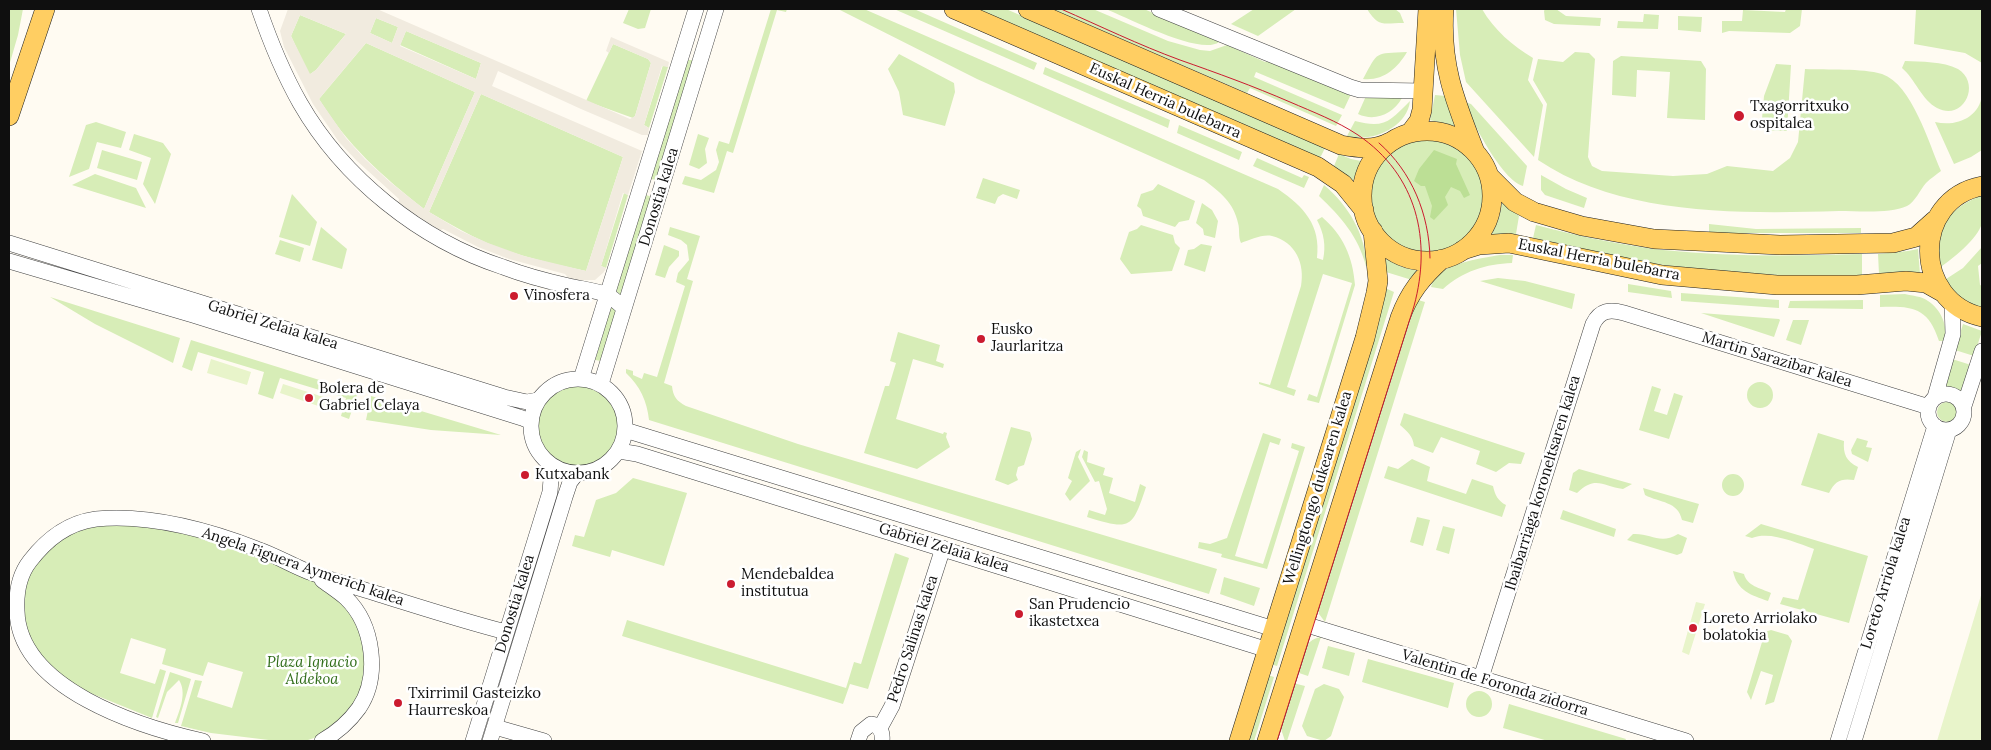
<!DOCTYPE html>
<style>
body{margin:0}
#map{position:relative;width:1991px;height:750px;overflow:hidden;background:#fffbf2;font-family:Lora,serif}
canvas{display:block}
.frame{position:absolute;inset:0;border:10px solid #0f0f0f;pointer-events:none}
</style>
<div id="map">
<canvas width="1991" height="750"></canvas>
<div class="frame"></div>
</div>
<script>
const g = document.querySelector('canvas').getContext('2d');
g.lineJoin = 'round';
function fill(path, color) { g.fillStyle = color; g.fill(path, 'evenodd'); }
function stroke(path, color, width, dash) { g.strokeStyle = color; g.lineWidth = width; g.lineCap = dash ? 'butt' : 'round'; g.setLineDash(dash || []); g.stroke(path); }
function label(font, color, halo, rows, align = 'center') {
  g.font = font + ' Lora,serif'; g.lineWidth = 5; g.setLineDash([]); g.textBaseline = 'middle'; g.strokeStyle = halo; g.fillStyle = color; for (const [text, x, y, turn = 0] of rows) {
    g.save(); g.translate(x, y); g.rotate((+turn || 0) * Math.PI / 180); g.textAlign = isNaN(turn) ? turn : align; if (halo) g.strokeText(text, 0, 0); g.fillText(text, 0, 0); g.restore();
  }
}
const green = new Path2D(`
 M9 9H23L18 35 9 66Z
 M629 9H651L645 28 638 29 623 23Z
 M771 9H787L786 12 777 10 733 153 727 151 714 193 682 184 685 176 701 180 716 170 719 162 716 150 719 141 729 144Z
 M838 9H864L1278 189C1304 207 1321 225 1317 258L1323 260C1326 245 1324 234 1317 220L1322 217C1343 235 1353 257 1355 285L1319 403 1307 400 1309 394 1317 397 1352 283 1323 274 1287 387 1296 390 1294 396 1259 384V382L1270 385 1301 286C1305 264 1296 242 1272 236 1262 234 1250 240 1241 243 1238 236 1240 230 1238 223 1234 203 1220 192 1204 180L977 79Z
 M894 9H914L1037 63 1034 70Z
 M976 9H1006L1325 148 1320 158Z
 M1052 9H1093L1168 41 1200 50 1210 51 1227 45 1265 62 1276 59 1352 92 1344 109 1256 72 1254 77 1342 115 1336 126 1250 88 1247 93Z
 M1106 9H1144L1219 42C1201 56 1128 18 1106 9Z
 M1254 9H1296L1258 36 1231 24Z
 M1367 9H1395L1400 13 1404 23C1383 23 1379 28 1367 9Z
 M1456 9H1482C1494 30 1513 46 1533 58L1528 80 1543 105 1534 157 1466 82 1460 55Z
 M1545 9H1556L1566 16 1601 18 1600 26 1554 24 1545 20 1544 11Z
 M1786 9H1802L1800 26 1790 33 1729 31 1722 33V21H1742L1743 10 1785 12Z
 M1916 9H1982V63L1965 53 1914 44Z
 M1644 14 1659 15 1658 29 1617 28 1618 21 1643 22Z
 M300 15 346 34 316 70 309 75 291 36Z
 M1678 16 1702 17 1701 32 1678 30Z
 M376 18 398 27 392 43 370 33Z
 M406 31 481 63 476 79 400 45Z
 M366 43 475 92 424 209C383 177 346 144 319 99Z
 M613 44 648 59 651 63 635 116 633 118 586 101Z
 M1407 52C1397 69 1383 81 1363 79 1379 50 1374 54 1407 52Z
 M1575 52 1589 53 1595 59 1588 157 1592 166 1602 171 1673 176 1707 174 1727 166 1773 171 1790 158 1798 142 1805 69C1827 70 1862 68 1882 74 1912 84 1929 144 1941 171 1936 175 1931 178 1926 183 1920 190 1915 202 1907 206 1890 214 1858 211 1839 211 1742 214 1621 216 1538 160L1547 104 1533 80 1538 59 1563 62Z
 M899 54 954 83 955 92 945 126 903 115 899 92 888 69Z
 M1621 56 1701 61 1706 69 1705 120 1667 118 1670 72 1637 70 1636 97 1612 95 1613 61Z
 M687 60H694L657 180 651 179Z
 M1905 61C1921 62 1943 61 1958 69 1982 84 1963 122 1937 108 1922 100 1915 79 1902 68Z
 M1776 64 1791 65 1787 131 1761 130 1764 96Z
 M663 65 668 67 649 128 644 125Z
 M1045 67 1170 120 1168 128 1043 74Z
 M481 94 623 157 586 271C553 264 518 256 487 243 467 234 448 223 429 212Z
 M1435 95 1446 96 1458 127 1430 120Z
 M1982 95V150L1971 157 1954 164 1935 122C1956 127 1979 118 1982 95Z
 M1366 96 1402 98C1393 114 1375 122 1358 114Z
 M1410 101C1407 128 1371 143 1347 136L1355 121C1385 129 1390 121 1410 101Z
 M1464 102 1471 104 1527 166 1523 186C1502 180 1473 123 1464 102Z
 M96 122 126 132 121 148 97 142 89 169 69 177 86 125Z
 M1179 125 1242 152 1239 160 1177 133Z
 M134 134 163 143 171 154 155 204 143 184 151 158 129 150Z
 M698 134 709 138 705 149 707 163 699 169 689 165Z
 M1371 196a56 56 0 1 1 112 0a56 56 0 1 1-112 0Z
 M102 150 142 162 137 180 97 168Z
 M1339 154 1351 159 1361 161 1353 181 1334 166Z
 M1257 158 1302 178 1304 175 1309 177 1304 188 1253 166Z
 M95 174 136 188 146 208 72 185Z
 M1541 175 1566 189 1587 198 1584 208 1545 195 1541 190Z
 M983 178 1020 190 1017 199 1003 194 998 197 995 204 976 198Z
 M1158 184 1195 201 1189 220 1179 222 1175 227 1143 216 1141 209 1137 206 1141 194 1153 190Z
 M1324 185C1349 206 1365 234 1367 266H1366C1358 236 1341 217 1319 196Z
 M624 193 628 195 606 268 601 266Z
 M292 194 317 222 310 246 279 237Z
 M646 195 652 197 622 297 616 291Z
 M1982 195C1982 204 1984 215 1982 223 1978 239 1951 260 1938 269 1938 258 1937 247 1939 237 1943 215 1963 203 1982 195Z
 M1202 203 1212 210 1218 221 1215 238 1204 235 1203 229 1196 223Z
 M1502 203 1519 216 1516 234H1492L1499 218Z
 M1709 224 1756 229 1861 228V233H1709Z
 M1141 225 1173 235 1175 243 1180 248 1172 271 1131 274 1120 259 1129 232 1137 229Z
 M1536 225C1577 236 1621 245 1663 250 1729 257 1796 256 1862 254V275C1796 277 1730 275 1664 265 1620 259 1577 247 1533 238Z
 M321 227 347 249 342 269 312 260Z
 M670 227 700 236 687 279 693 281 664 383 672 386C673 397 677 401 686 406L798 444 1217 569 1209 594 649 420C647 401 640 386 626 373V369L633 371V375L642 379 644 373 657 377 685 286 676 282 678 273 689 260 687 245 681 240 668 235Z
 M280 240 304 248 300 262 275 254Z
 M1201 244 1212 246 1205 272 1184 265 1188 250 1194 249Z
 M664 245 679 251V256L669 267 665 278 655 275Z
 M1982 247V263L1978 266 1980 285 1982 286V311L1967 306 1943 281 1963 268Z
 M1918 249 1920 274H1879L1878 254 1908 251Z
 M1500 255H1513L1512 263C1486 264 1463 271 1443 289L1431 287C1432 284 1433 279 1436 276 1449 263 1482 258 1500 255Z
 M1386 259 1402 267 1418 271 1412 280 1386 272Z
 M1498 278 1525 281 1575 294 1572 309 1480 281Z
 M1628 284 1671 291 1672 298 1628 292Z
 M1385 288 1394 292 1277 666 1270 664Z
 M1681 293 1779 300V308L1681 301Z
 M1905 294C1913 296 1921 296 1928 301 1940 308 1950 328 1943 341H1939C1928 307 1912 306 1880 307V295Z
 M50 297 180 338 173 363 95 324Z
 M1418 300 1425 302 1325 622 1319 614 1318 608 1411 305Z
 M1863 300V309L1788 308 1790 301Z
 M612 304 617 311 601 361 595 360Z
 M1701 313 1779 319 1780 320 1774 337Z
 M1793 320H1809L1801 345 1786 340Z
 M1963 324 1982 331 1974 356 1955 350Z
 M898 332 940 345 936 361 944 364 943 368 913 359 896 419 943 434 944 432 947 433 946 437 950 447 917 469 864 453 885 386H889L896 363 890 361Z
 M191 340 358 392 349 419 341 416 346 398 280 378 273 399 258 394 264 372 198 352 192 371 182 367Z
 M1952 359 1971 365 1962 395 1950 390 1942 389Z
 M1747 395a13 13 0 1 1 26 0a13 13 0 1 1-26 0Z
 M536 426a41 41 0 1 1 82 0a41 41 0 1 1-82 0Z
 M1652 386 1661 389 1654 411 1667 415 1674 393 1683 396 1669 439 1639 430Z
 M371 396 501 435 431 430 366 420Z
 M1937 412a10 10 0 1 1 20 0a10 10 0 1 1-20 0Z
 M1404 413 1525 453 1521 464 1509 463 1496 472 1476 464 1480 451 1441 437 1433 453 1414 446C1413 436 1407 431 1400 425Z
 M1011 427 1030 432 1032 439 1024 465 1018 467 1016 475 1018 480 1008 485 995 480Z
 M1263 433 1281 439 1279 445 1270 442 1235 556 1263 564 1299 451 1291 448 1292 443 1305 447 1267 569 1221 557 1222 554 1198 548 1199 542 1210 544 1227 538Z
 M1818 433 1844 441C1843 454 1846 461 1858 467L1854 480C1841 478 1835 481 1829 493L1801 485Z
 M1857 438 1868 441 1866 447 1872 448 1868 462 1852 454 1851 450Z
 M1081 449 1078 457 1090 481 1070 501 1065 494 1072 481 1068 478 1076 452Z
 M1084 450 1088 452 1087 462 1105 468 1103 475 1113 478 1109 493 1135 502 1140 484 1146 487C1132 530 1130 530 1087 517L1089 510 1105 515 1107 509 1099 481 1095 482 1082 457Z
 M1412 459 1430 467 1427 481 1466 494 1472 479 1493 486C1495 495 1498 501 1506 505L1502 517 1384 478 1388 466 1398 469Z
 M1579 469 1632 484 1623 489C1603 486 1595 475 1577 493L1569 490 1573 473Z
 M1722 485a11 11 0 1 1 22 0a11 11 0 1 1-22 0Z
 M633 478 687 493 664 566 612 550 610 557 572 546 575 535 584 537 596 500 616 493Z
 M1643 488 1699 504 1693 523 1682 520C1678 501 1660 503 1645 495Z
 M1563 510 1616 529 1614 537 1560 519Z
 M1417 517 1430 520 1423 546 1410 542Z
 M122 523 210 538 289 568 318 584 348 609 357 624 366 651V677L356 706 323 735 305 741H277L211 733 181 726 195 680 202 681 197 697 232 708 243 672 208 662 203 676 162 664 166 649 131 638 120 673 155 684 160 669 166 671 152 718 63 682 46 666 30 639 21 603 28 574 44 551 78 527Z
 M1761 524 1868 556 1849 623 1780 604 1783 597 1798 600 1814 549C1796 543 1771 531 1752 538L1745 536Z
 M1443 526 1455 529 1449 554 1436 550Z
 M1633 534C1651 533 1660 545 1678 534L1687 538 1682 553 1677 555 1627 540Z
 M895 553 909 558 868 689 850 684 843 704 622 636 627 620 846 688 854 662 861 664Z
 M1733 571 1744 574C1747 586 1760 588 1771 593L1768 601C1751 595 1737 591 1733 571Z
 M1224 577 1260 588 1254 606 1220 594Z
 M1771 630 1788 635 1792 641 1774 702 1765 705 1773 675 1761 671 1751 700 1747 692 1765 632Z
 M1321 637 1308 676 1296 672C1301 657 1303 640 1321 637Z
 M1328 646 1355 653 1349 676 1322 668Z
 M1368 659 1454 683 1448 708 1362 682Z
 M170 672 191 679 178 723H175C180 709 187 693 179 680L167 692 158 718 156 717Z
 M1265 674 1274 677 1254 741H1244Z
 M1293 683 1305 686 1287 741H1285L1280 726Z
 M1324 684 1339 689 1344 697 1331 736 1324 741 1307 736 1302 726 1315 689Z
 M1466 704a13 13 0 1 1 26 0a13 13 0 1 1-26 0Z
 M1509 704 1626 739 1625 741H1548L1503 728Z`);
const forest = new Path2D(`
 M1434 150 1457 159 1456 164 1470 195 1464 198 1460 191 1451 187 1445 197 1448 205 1434 220 1430 217 1432 206 1425 186H1421L1414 181 1419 169Z`);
const pitch = new Path2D(`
 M211 359 251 372 247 385 207 373Z
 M283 384 339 402 336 412 280 393Z
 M1982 592V741H1937Z
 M1696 602 1705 604 1689 655 1682 652Z`);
const plaza = new Path2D(`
 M288 9H377L630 119 635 116 651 63 648 59 613 44 609 53 606 51 611 37 669 62 668 67 662 66 644 125 649 128 648 135H642L581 109 498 71 492 86 642 151 628 195 623 193 601 266 606 268 604 272 595 280H570L565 274 509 259 478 247 443 229 438 231 398 204 399 199 357 161 339 142 313 104 284 47 280 31ZM300 15 346 34 316 70 310 74 291 36ZM376 18 398 27 392 43 370 33ZM406 31 481 63 476 79 400 46ZM366 43 475 92 424 209 390 182 365 159 346 138 319 99ZM481 94 623 157 586 271 524 256 488 243 461 231 429 212Z`);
const minor = new Path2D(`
 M259 9C270 41 283 73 300 103 343 178 420 240 503 267 524 275 546 281 569 286 581 289 598 290 609 296 614 299 619 304 624 308
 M1159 9 1350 87 1360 90 1424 91
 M9 243 504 397 527 402 538 400
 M9 261 193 315 522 418 531 422
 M531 426a47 47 0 1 1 94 0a47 47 0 1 1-94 0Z
 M581 379 696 9
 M601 384 716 9
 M1928 412a18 18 0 1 1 36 0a18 18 0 1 1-36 0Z
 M1935 397 1953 334 1952 302
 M1964 406 1982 351
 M625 430 1274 629
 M619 451 637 454 1268 650
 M322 580C330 586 339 592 346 598 374 625 380 677 359 708 349 722 336 733 322 741
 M1304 624 1686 741
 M1481 678 1593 324C1600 310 1610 309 1624 313L1929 407
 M495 727 544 741
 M880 728 892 706 943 548
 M203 741C140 727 19 689 17 611 16 593 19 575 30 561 47 539 67 523 96 519 149 514 208 530 257 549 275 555 291 565 309 572 331 580 355 587 378 594 420 607 463 621 506 632
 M473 741 550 492 552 466
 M490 741 565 497 570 482 577 473
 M858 741 861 732 871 724C880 725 883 732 882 741
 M1838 741 1935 426
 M1854 741 1949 430`);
const major = new Path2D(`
 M954 9 1318 167 1343 184 1364 210
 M1028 9 1341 145C1357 148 1374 151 1390 142
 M1444 9C1440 65 1455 101 1475 152
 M9 116 45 9
 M1362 196a65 65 0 1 1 130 0a65 65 0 1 1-130 0Z
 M1410 133 1419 121 1422 110 1428 9
 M1489 176 1515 202 1534 212 1582 226 1654 239 1780 245 1893 243 1916 237 1935 220
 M1982 186C1911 200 1913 302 1982 317
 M1463 250 1479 245 1509 243 1662 275 1777 285H1857L1906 281 1926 283 1942 292
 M1239 741 1365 338 1376 293 1378 281 1373 231
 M1267 741 1400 318C1409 293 1422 277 1442 259`);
const tram = new Path2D(`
 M1061 9C1100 26 1139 45 1180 60 1217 73 1253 86 1290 102 1313 112 1337 121 1358 135 1417 175 1432 240 1414 306L1277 741
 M1379 143C1412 172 1429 214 1430 258`);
const markers = [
 [1739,116,6,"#cb1b2f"],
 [514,296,5,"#cb1b2f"],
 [981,339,5,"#cb1b2f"],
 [309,398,5,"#cb1b2f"],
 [525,475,5,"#cb1b2f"],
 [731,584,5,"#cb1b2f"],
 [1019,614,5,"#cb1b2f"],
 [1693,628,5,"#cb1b2f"],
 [398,703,5,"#cb1b2f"]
];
const streetNames = [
 ["Euskal Herria bulebarra",1165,101,24],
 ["Donostia kalea",659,197,-73],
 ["Euskal Herria bulebarra",1599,260,11],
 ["Gabriel Zelaia kalea",273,325,17],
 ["Martin Sarazibar kalea",1777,360,17],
 ["Ibaibarriaga koroneltsaren kalea",1543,483,-73],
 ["Wellingtongo dukearen kalea",1318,488,-73],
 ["Gabriel Zelaia kalea",944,548,17],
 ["Angela Figuera Aymerich kalea",303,567,19],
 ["Loreto Arriola kalea",1886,583,-73],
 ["Donostia kalea",515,604,-73],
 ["Pedro Salinas kalea",913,639,-72],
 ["Valentin de Foronda zidorra",1495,683,17]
];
const poiNames = [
 ["Txagorritxuko",1750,107],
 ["ospitalea",1750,124],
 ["Vinosfera",524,296],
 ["Eusko",991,330],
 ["Jaurlaritza",991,347],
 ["Bolera de",319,389],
 ["Gabriel Celaya",319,406],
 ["Kutxabank",535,475],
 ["Mendebaldea",741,575],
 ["institutua",741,592],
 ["San Prudencio",1029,605],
 ["ikastetxea",1029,622],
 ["Loreto Arriolako",1703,619],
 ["bolatokia",1703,636],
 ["Txirrimil Gasteizko",408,694],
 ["Haurreskoa",408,711]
];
const parkNames = [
 ["Plaza Ignacio",312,663],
 ["Aldekoa",312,680]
];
fill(green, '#d7edb7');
fill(forest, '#bcdf95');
fill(pitch, '#e8f4ca');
fill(plaza, '#f1ebdf');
stroke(minor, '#424242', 16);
stroke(major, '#202020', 20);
stroke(minor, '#fff', 15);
stroke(major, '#ffce62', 19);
stroke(tram, '#cb1b2f', 1);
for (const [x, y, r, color] of markers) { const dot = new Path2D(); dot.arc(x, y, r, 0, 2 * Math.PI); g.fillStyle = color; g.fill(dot); stroke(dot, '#fff', 2); }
label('15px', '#0f0f0f', '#fff', streetNames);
label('15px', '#0f0f0f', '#fff', poiNames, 'left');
label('italic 15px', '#306d19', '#fff', parkNames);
</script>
